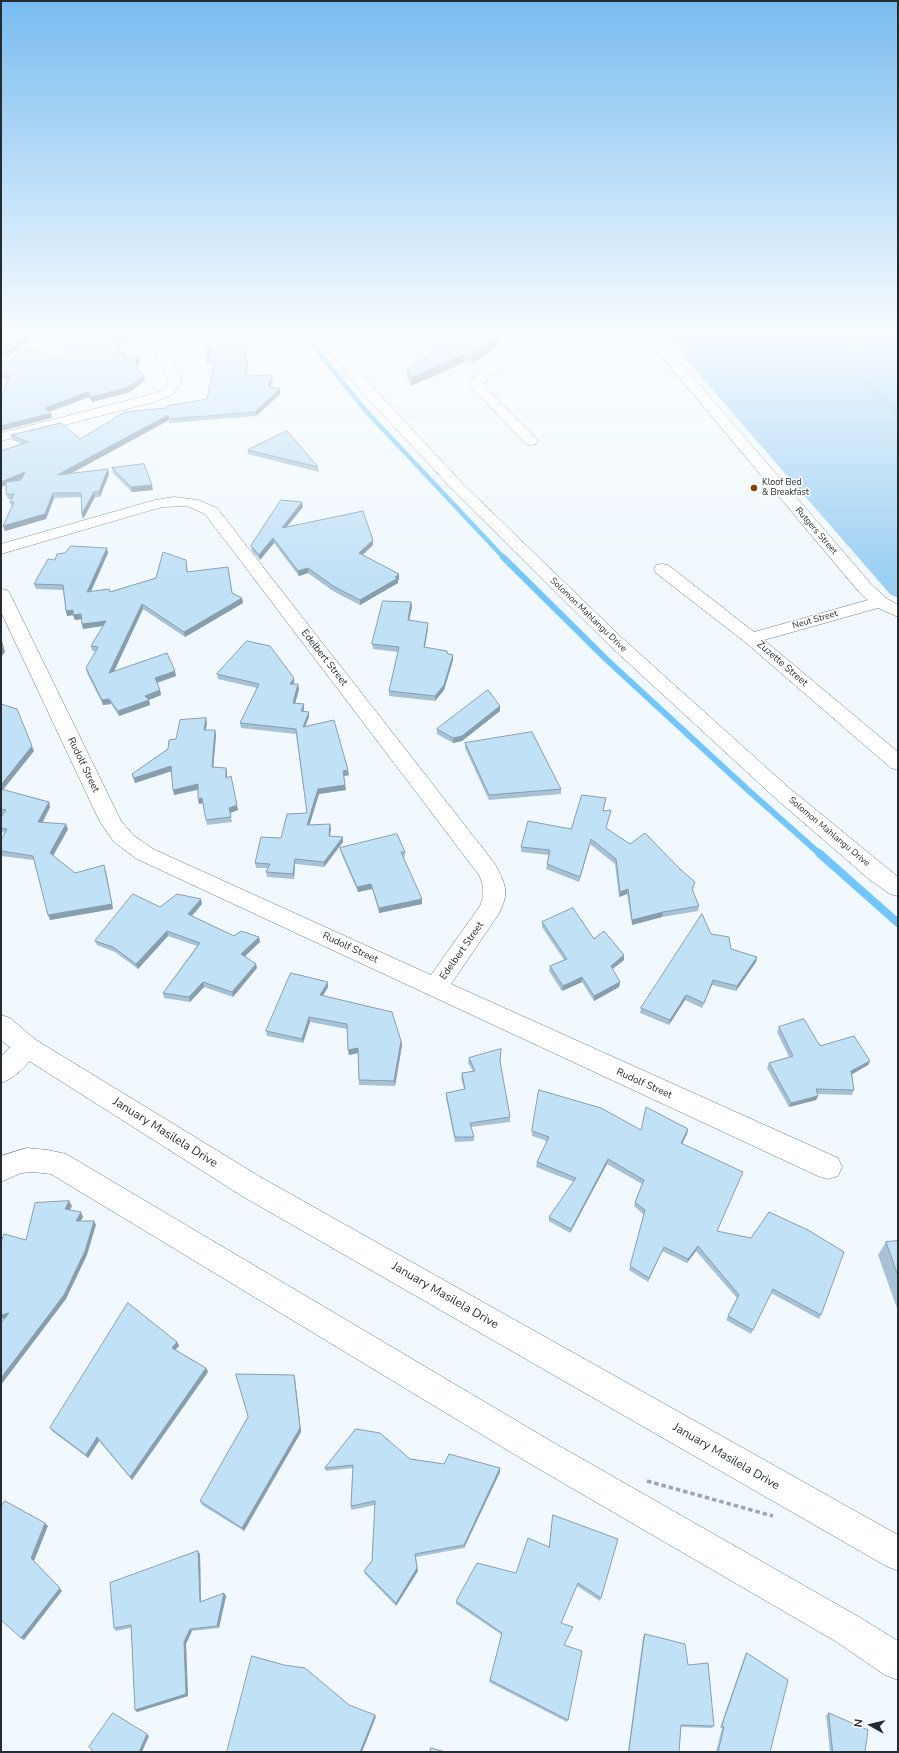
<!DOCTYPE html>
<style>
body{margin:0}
#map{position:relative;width:899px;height:1753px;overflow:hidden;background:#f1f9fe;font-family:"Nunito Sans",sans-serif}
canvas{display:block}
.frame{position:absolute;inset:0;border:2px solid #252c31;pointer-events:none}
.north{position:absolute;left:851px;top:1705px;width:40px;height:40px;-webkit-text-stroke:3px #fff;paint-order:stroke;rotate:278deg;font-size:11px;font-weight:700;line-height:16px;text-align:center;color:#252c31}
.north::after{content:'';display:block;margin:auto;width:14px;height:18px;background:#252c31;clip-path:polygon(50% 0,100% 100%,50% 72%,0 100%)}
</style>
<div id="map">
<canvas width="899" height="1753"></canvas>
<div class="frame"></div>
<div class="north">N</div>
</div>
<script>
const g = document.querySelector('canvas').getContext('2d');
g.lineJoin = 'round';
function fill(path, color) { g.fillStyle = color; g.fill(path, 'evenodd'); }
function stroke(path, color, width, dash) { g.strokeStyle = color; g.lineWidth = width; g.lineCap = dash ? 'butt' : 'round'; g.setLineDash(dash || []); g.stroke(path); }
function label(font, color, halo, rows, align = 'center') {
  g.font = font + ' "Nunito Sans",sans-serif'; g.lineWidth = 3; g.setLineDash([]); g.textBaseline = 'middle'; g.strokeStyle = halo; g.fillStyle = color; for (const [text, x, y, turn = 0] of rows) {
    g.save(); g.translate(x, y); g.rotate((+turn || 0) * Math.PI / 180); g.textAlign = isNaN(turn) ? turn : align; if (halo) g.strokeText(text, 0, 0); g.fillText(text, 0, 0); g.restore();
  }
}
const green = new Path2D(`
 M663 333H898V598L890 594Z`);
const streamFar2 = new Path2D(`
 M303 333 366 411 504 558`);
const streamFar1 = new Path2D(`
 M503 557 606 659 748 790 820 854`);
const stream = new Path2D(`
 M819 853 898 923`);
const pathFar1 = new Path2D(`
 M849 333 864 379 890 405 898 418`);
const path = new Path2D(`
 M647 1481 773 1516`);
const street = new Path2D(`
 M147 333H159L182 381 173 394 155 402 1 441V433L145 396 161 391 166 386 168 381Z
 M493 333H514L530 337 536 333H550L488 378 484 383 486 388 536 438 538 441 536 444 531 445 526 444 470 386C470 372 510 350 522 342L495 336Z
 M642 333H655L871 584 886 598 898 605V617L878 608 764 640 898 752V770L891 768 745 642 656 573 654 569 656 565 662 564 668 565 754 632 868 600 859 592Z
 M174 497 198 500 217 508 495 864C506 885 510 893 498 915L451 984 838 1158 842 1167 838 1176 828 1179 818 1176 137 859 114 842 100 822 1 612V589L7 590 10 594 121 821 133 835 153 849 431 975 480 906C485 894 484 886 479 875L205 514 187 506 162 507 1 554V544L155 500Z
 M27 1037 36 1040 39 1047C32 1061 16 1078 1 1083V1056L18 1040Z
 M27 1148 48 1150 66 1154 549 1440 859 1617 898 1641V1680L885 1675 835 1641 527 1462 51 1174 34 1172 21 1173 1 1182V1156Z`);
const secondary = new Path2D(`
 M1 1015 10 1018 36 1040 262 1178 898 1535V1571L886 1566 242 1196 18 1054 1 1040Z`);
const primary = new Path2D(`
 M315 333H328L370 384 463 484 621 637 788 787 898 877V896L890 894 870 880 774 797 609 645 453 490 360 390Z`);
const wall = new Path2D(`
 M1 333 35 336 8 356 1 355Z
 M180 333H248L245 361 248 365 246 376 273 379 270 387 280 389V394L256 416 169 423V420L70 474H109L100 497H95L83 519 82 514 81 497 54 498 46 519 5 531 3 526 12 507 10 502 12 499H8L6 494V485L1 487V451L22 444 12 440 11 435 80 439 167 408 207 399 214 364H207L206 360 209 355 207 356 206 352 213 339H192V335H180Z
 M499 345 472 364 465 362 411 386 407 378V370Z
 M117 352 126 357 139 356 140 361 137 367 144 376 145 380 130 392 92 402 89 397 49 412 52 418 8 380 1 377V365Z
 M248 450 318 467 319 472 248 454Z
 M112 468 153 490 132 492 113 473Z
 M303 507 287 527 373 540V545L363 555 399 579 398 580V583L360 605 333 591 308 573 299 576 274 543 260 560 252 551 251 546Z
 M107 548 108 553 91 592H110L156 578 186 560 188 572 242 598 243 603 185 637 143 609 114 671 176 676 157 683 160 690 161 695 149 700 150 705 119 716 111 704 103 705 87 673 86 668 96 651H92L91 646 103 626 83 629 82 619 75 620 73 615 67 616 66 611 63 590 36 589 34 584 55 560 65 553Z
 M411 602 412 607 409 621 428 628 425 647 448 654 453 660 444 690 435 701 389 696V691L398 652 373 649 372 644Z
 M217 674 294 683V684H298L299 689 295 703 304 704V709L303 711 309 717 305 726 349 775 344 776 346 790 319 794 309 825 331 829 330 836 343 837V842L324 867 295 864 294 879 267 877 266 872 268 868H256L255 863 307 813 296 734 241 728 240 723 257 688 218 679Z
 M1 704 34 751 3 790 49 802 50 807 43 822 68 829 53 855 75 873 106 870 113 909 50 920 34 860 1 856V840L5 833 1 832V817L3 814 1 813Z
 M500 706V711L462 741 453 743 437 734V729Z
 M207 723 205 730H215L216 735 213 767 226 768 227 773V778L238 810 230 813 232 822 207 825 203 803 199 804 198 799V790L174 795 171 771 135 783 133 779 132 774 168 749 176 739Z
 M465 743 561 789V794L489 800 465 748Z
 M606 798 603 811 611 810 610 815 606 828 694 887 692 891 699 906 698 911 662 917 632 925 627 894 619 897 615 864 590 844 579 882 546 869 549 855 521 852V847L571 829Z
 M340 848 405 852V857H403L422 899V904L379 913 372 889 358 892 341 853Z
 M202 904 192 916 234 936 259 937 260 942 245 956 257 968 233 997 204 987 190 1002 164 998 163 993 197 946 168 936 138 969 115 952 97 945 95 941 160 907Z
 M542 922 594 939 624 960 612 969 620 982 619 987 594 1001 582 982 562 991 549 971 550 966 564 960 542 927Z
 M711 934 731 949 757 957 756 962 736 991 712 985 702 1008 685 1000 669 1025 640 1013 641 1008Z
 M328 987 323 996 401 1041 402 1045 395 1086 359 1085 358 1053 349 1055 347 1029 310 1022 303 1043 267 1036 266 1031Z
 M779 1027 820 1046 870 1061 868 1065 852 1074 854 1090 852 1095 817 1094 818 1096 816 1100 789 1107 767 1068 769 1063 789 1057 777 1032Z
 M469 1058 500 1062 510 1117V1122L471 1127 474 1137V1141L455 1142 446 1098V1093L464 1089 461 1078 462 1073 473 1071 468 1063Z
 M688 1129 687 1134 682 1144 718 1231 821 1315 819 1319 771 1293 751 1334 726 1320 737 1298 696 1251 687 1263 662 1251 648 1282 629 1270 644 1215 634 1206 635 1202 642 1184 607 1164 570 1233 549 1221V1217L574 1182 536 1167 537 1162 547 1141 532 1136V1131Z
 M898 1241V1311L878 1255 886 1242Z
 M177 1342 179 1346 175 1350 206 1368 208 1372 132 1480 99 1441 88 1458 53 1432 50 1428Z
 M294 1375 295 1379 301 1432 244 1531 202 1505 200 1501Z
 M356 1429 410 1459 444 1464 500 1468V1472L464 1548 416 1557 418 1571 396 1606 365 1574 364 1571 372 1561 375 1505 351 1510V1506L353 1468 326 1471 325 1468Z
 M553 1515 601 1598 600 1601 577 1586 561 1623 564 1646 568 1720 567 1722 489 1682 502 1635 456 1604V1601L516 1573 549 1546Z
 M200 1554 201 1602 224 1593 226 1596 219 1628 192 1631 186 1644 188 1696 137 1712 131 1628 116 1631 114 1628Z
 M645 1634 688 1665 714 1726 712 1728 681 1727 679 1752H628L643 1637Z
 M747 1653 770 1752H716L722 1728H720L745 1655Z
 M829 1713 865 1752H830L826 1715Z`);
const shadedWall = new Path2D(`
 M32 333H34L35 336 8 356 7 351Z
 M124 333H127L115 357 114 353Z
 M247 333H248L245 365 244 361Z
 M499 336V345L472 364V355Z
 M212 350 213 355 207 356 206 352Z
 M465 354V362L411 386V378Z
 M139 356 140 361 136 369 135 364Z
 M247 361 248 365 246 380 245 376Z
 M272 375 273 379 268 391V386Z
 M144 376 145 380 130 392 92 402 91 397Z
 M280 389V394L256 416 255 412Z
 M88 392 89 397 46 413 45 408Z
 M51 413 52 418 1 431V426Z
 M168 415 169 420 59 480 57 475Z
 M108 469 109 474 100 497 99 492Z
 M25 472 26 476 1 487V482Z
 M152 485 153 490 132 492 131 487Z
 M94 492 95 497 83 519 82 514Z
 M53 493 54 498 46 519 5 531 3 526Z
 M302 502 303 507 282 532V528Z
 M273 538 274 543 260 560 259 555Z
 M373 540V545L360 557 359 553Z
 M107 548 108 553 88 597 87 592Z
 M308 568V573L299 576 298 571Z
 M399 574V579L398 580V583L360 605V600Z
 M242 598 243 603 185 637 184 632Z
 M411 602 412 607 408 625V620Z
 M142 604 143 609 111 678 109 673Z
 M73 610 74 615 67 616 66 611Z
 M81 614 82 619 75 620 73 615Z
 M106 621 108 625 83 629 82 624Z
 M428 623V628L424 652V647Z
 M1 637 5 652 1 657Z
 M453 655V660L444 690 435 701V696Z
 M175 671 176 676 156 683 155 678Z
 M294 678V683L291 689 290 684Z
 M298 684 299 689 294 708 293 703Z
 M160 690 161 695 146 701 145 696Z
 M109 699 111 704 103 705 102 700Z
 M149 700 150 705 119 716 118 711Z
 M304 704V709L302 716 301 711Z
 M500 706V711L462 741 453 743V738Z
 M309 712V717L303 732V727Z
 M206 718 207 723 205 735 204 730Z
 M215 730 216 735 213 772 212 767Z
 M32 746 34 751 1 792V785Z
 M171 766 172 771 135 783 134 778Z
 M226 768 227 773V783L226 778Z
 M348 770 349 775 344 776 343 771Z
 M198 784 199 789 174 795 173 790Z
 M345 785 346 790 319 794 308 830 307 825 318 789Z
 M202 798 203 803 199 804 198 799Z
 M49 802 50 807 40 827 38 822Z
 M237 805 238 810 230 813 232 822 229 808Z
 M66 824 68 829 52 858 50 853Z
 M330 824 331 829 329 841V836Z
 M343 837V842L324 867V862Z
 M591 839 590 844 579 882 580 877Z
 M295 859V864L294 879 293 874Z
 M104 865 113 909 50 920 48 915Z
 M371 884 372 889 358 892 357 887Z
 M628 889 627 894 619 897 620 892Z
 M201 899 202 904 189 919 188 914Z
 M422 899V904L379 913V908Z
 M663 912 662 917 632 925V920Z
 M167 931 168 936 138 969 136 964Z
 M259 937 260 942 242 959 241 954Z
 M624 955V960L610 971 611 966Z
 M757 957 756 962 736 991 737 986Z
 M256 964 257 968 233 997 232 992Z
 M582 977V982L562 991 563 986Z
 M713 980 712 985 702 1008 704 1003Z
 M203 982 204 987 190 1002 189 997Z
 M328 982V987L320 1000V995Z
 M620 982 619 987 594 1001V996Z
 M686 995 685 1000 669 1025 670 1020Z
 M309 1017 310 1022 303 1043 302 1039Z
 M401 1041 402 1045 395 1086 394 1081Z
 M358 1048V1053L349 1055 348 1050Z
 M870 1061 868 1065 849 1076 851 1071Z
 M818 1096 816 1100 789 1107 791 1103Z
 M688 1129 687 1134 680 1148 681 1143Z
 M608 1159 607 1164 570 1233 571 1229Z
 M69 1201 72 1206 68 1214 65 1209Z
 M81 1212 83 1217 78 1226 76 1221Z
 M94 1221 96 1225 87 1255 66 1299 1 1385V1378Z
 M698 1246 696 1251 687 1263 688 1259Z
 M664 1247 662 1251 648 1282 649 1278Z
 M9 1313 12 1317 1 1319V1315Z
 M177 1342 179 1346 173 1352 172 1348Z
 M206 1368 208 1372 132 1480 130 1477Z
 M294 1375 295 1379 301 1432 244 1531 242 1528Z
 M97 1437 99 1441 88 1458 86 1455Z
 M500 1468V1472L464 1548V1545Z
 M45 1523 48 1526 34 1561 62 1591 24 1640 21 1638 31 1558Z
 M198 1551 200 1554 201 1605 200 1602Z
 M417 1568 418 1571 396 1606V1603Z
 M224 1593 226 1596 219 1628 217 1626Z
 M190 1629 192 1631 186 1644 188 1696 137 1712 135 1710 184 1642Z
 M375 1715 376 1717 362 1752H360Z
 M147 1734 149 1736 142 1752H139Z`);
const building = new Path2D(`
 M1 333H32L7 351 1 350Z
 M81 333H124L114 353 125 352 123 357 139 356 135 364 144 376 129 387 91 397 88 392 45 408 51 413 1 426V397L10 376 1 373V365L28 349 59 358Z
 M191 333H247L244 361H247L245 376 272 375 268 386 280 389 255 412 169 419 168 415 57 475 108 469 99 492H94L82 514 81 493H53L45 514 3 526 14 502H10L14 494H6V482L21 480 25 472 1 482V451L28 442 11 435 61 423 80 439 125 412 167 408V406L207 399 215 360H206L212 350 206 352 216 334 192 335Z
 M465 333H487L499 336 472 355 465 354 411 378 407 370 457 335 460 336Z
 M287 431 318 467 248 450Z
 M144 464 152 485 131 487 112 468Z
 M281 500 302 502 282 528 363 511 373 540 359 553 399 574 395 577 398 578 360 600 333 586 308 568 298 571 273 538 259 555 251 546Z
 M71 546 107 548 87 592 109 589 110 592 156 578 163 552 186 560 187 572 228 567 232 593 242 598 184 632 142 604 109 673 167 653 175 671 155 678 160 690 145 696 149 700 118 711 109 699 102 700 86 668 98 647 91 646 106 621 82 624 81 614 73 615V610L66 611 63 585 34 584 48 559 55 560 57 554 65 553Z
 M383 601 411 602 408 620 428 623 424 647 447 651 448 654 453 655 444 685 435 696 389 691 399 647 372 644Z
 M1 639 3 648 1 650Z
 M247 641 270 646 294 678 290 684H298L293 703 304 704 301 711 309 712 303 727 334 720 348 770 343 771 345 785 318 789 307 825 330 824 329 836 343 837 324 862 295 859 293 874 266 872 270 864 255 863 261 837 281 838 287 814 307 813 296 729 240 723 259 684 217 674Z
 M488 690 500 706 462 736 453 738 437 729Z
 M1 704 17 709 32 746 1 785Z
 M206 718 204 730H215L212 767 226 768V778L231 776 237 805 229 808 231 817 206 820 202 798 198 799V784L173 790 171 766 134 778 132 774 168 749 169 740 176 739 180 720Z
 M532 732 561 789 489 795 465 743Z
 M1 789 49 802 38 822 66 824 50 853 75 873 104 865 112 904 48 915 33 856 1 851V840L7 829 1 828V817L6 810 1 809Z
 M582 795 606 798 603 811 611 810 606 828 630 844 645 833 681 870 695 882 692 889 699 906 663 912 632 920 628 889 620 892 616 859 591 839 580 877 547 864 550 850 521 847 528 821 571 829Z
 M397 834 405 852H401L422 899 379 908 371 884 357 887 340 848Z
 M133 894 160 907 177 894 201 899 188 914 234 936 241 931 259 937 241 954 256 964 232 992 203 982 189 997 163 993 200 943 167 931 136 964 113 947 95 941Z
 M573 908 594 939 604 931 624 955 611 966 620 982 594 996 582 977 563 986 550 966 567 959 542 922Z
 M702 914 711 934 729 937 731 949 757 957 737 986 713 980 704 1003 686 995 670 1020 641 1008Z
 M291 973 328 982 320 995 392 1012 401 1041 394 1081 359 1080 358 1048 348 1050 347 1024 309 1017 302 1039 266 1031Z
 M804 1019 820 1046 854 1036 870 1061 851 1071 854 1090 816 1089 818 1096 791 1103 769 1063 793 1056 779 1027Z
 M501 1049 500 1061 510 1117 470 1123 474 1137H455L446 1093 465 1089 462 1073 475 1071 469 1058Z
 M539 1090 601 1108 641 1130 646 1107 688 1129 681 1143 743 1172 717 1231 751 1238 769 1212 808 1230 844 1252 821 1315 773 1289 753 1330 728 1316 739 1295 698 1246 688 1259 664 1247 649 1278 630 1266 645 1210 635 1202 644 1180 608 1159 571 1229 549 1217 576 1178 537 1162 549 1137 532 1131Z
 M69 1201 65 1209 81 1212 76 1221H94L85 1251 64 1295 1 1378V1323L9 1313 1 1315V1242L4 1234 26 1240 35 1203Z
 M898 1241V1276L886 1242Z
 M128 1303 177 1342 172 1348 206 1368 130 1477 97 1437 86 1455 50 1428Z
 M236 1374 294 1375 300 1428 242 1528 200 1501 248 1417Z
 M356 1429 380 1433 410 1459 444 1464 449 1454 500 1468 464 1545 415 1554 417 1568 396 1603 364 1571 372 1561 375 1501 351 1506 353 1465 325 1468Z
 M5 1501 45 1523 31 1558 60 1588 21 1638 1 1620V1507Z
 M553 1515 618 1539 601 1598 578 1583 561 1623 573 1627 564 1645 582 1651 568 1720 490 1680 502 1633 456 1601 477 1563 516 1573 528 1538 549 1547Z
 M198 1551 200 1602 224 1593 217 1626 190 1629 184 1642 186 1694 135 1710 131 1625 114 1628 110 1583Z
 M645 1634 685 1644 688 1665 708 1663 714 1726 681 1725 679 1752H629Z
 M747 1653 788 1680 770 1752H718L724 1727 722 1726Z
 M252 1656 284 1665 305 1668 349 1705 375 1715 360 1752H227Z
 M113 1713 147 1734 139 1752H94L89 1747Z
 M829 1713 868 1730 865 1752H833Z
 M431 1748 446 1752H430Z`);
const markers = [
 [754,488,4,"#824501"]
];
const farPoinames = [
 ["Kloof Bed",762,483],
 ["& Breakfast",762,493]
];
const farStreetnames = [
 ["Rutgers Street",816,531,49],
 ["Solomon Mahlangu Drive",588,615,44],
 ["Neut Street",815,620,-16],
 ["Solomon Mahlangu Drive",829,832,40]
];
const streetNames = [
 ["Edelbert Street",324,658,52],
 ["Zuzette Street",782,664,41],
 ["Rudolf Street",83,765,64],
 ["Rudolf Street",350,948,25],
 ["Edelbert Street",462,951,-55],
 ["Rudolf Street",644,1084,24]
];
const nearStreetnames = [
 ["January Masilela Drive",165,1133,32],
 ["January Masilela Drive",445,1296,30],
 ["January Masilela Drive",726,1457,30]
];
fill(green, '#9acff3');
stroke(streamFar2, '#71c7fd', 4.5);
stroke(streamFar1, '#71c7fd', 6);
stroke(stream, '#71c7fd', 8);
stroke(street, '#6c7e8b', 1);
stroke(secondary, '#6c7e8b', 1);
stroke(primary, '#6c7e8b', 1);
stroke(pathFar1, '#9fa6ab', 1.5, [2, 1.5]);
stroke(path, '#9fa6ab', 3.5, [4.5, 3]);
fill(street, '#fff');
fill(secondary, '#fff');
fill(primary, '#fff');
fill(wall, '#a6c2d4');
fill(shadedWall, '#879ead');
fill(building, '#c1e1f7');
stroke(building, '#879ead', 1);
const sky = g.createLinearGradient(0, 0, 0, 578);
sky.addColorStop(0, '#78bcf0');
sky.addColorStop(0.58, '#f9fcff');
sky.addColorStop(1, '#f9fcff00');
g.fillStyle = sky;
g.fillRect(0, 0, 899, 578);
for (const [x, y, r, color] of markers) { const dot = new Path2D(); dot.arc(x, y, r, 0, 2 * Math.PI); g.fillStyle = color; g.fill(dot); stroke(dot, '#fff', 1.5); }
label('9px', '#252c31', '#fff', farPoinames, 'left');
label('9px', '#252c31', '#fff', farStreetnames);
label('10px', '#252c31', '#fff', streetNames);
label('12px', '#252c31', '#fff', nearStreetnames);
</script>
